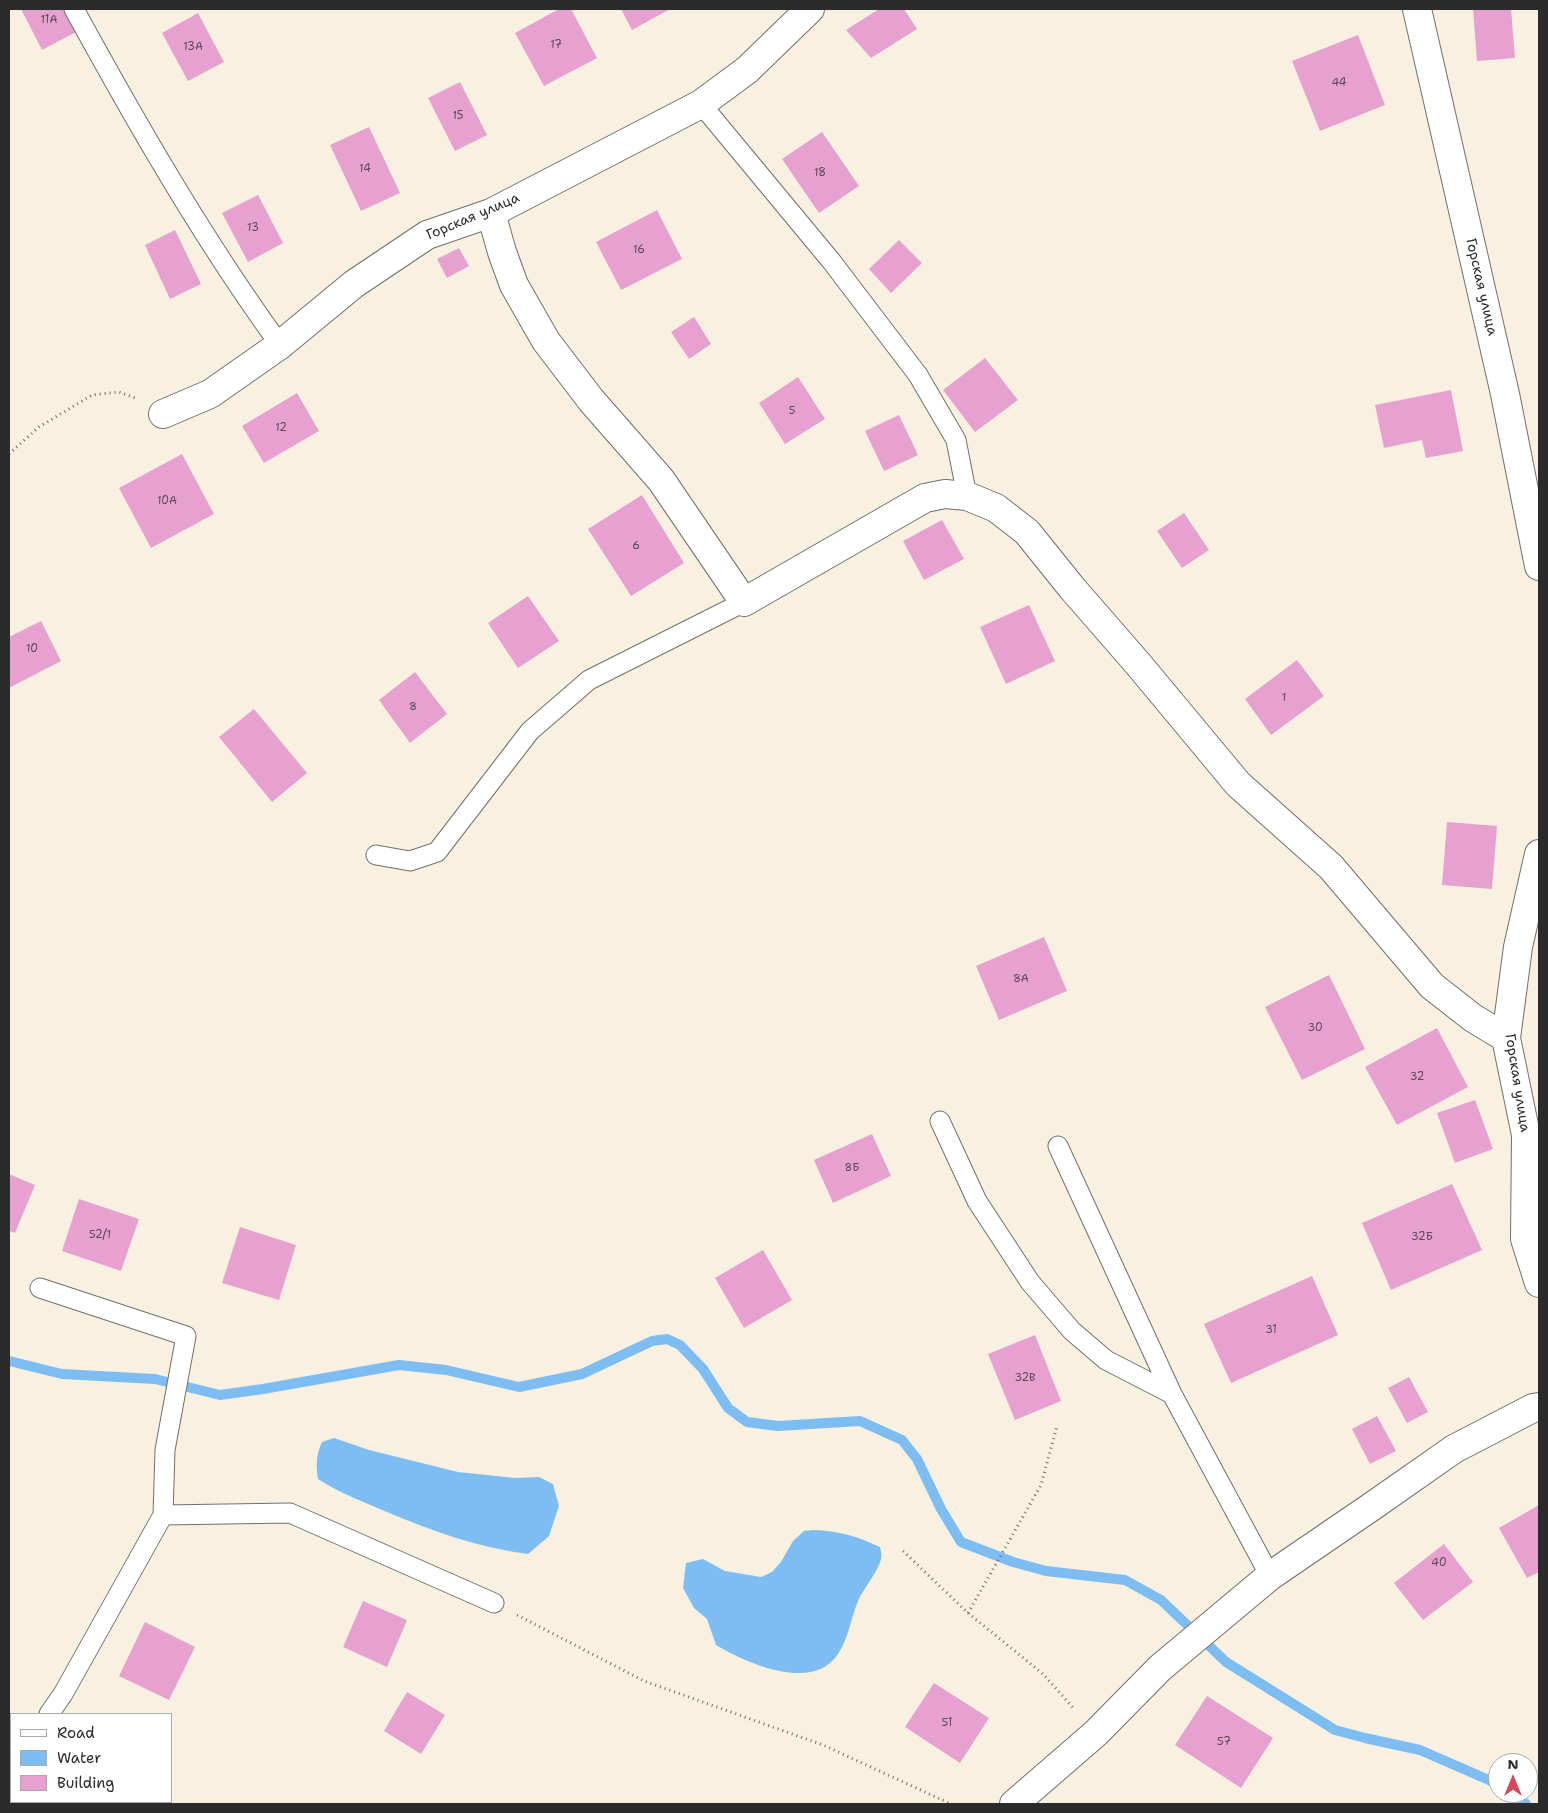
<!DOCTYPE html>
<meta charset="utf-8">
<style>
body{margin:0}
#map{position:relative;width:1548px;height:1813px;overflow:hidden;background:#f8f0e0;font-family:"Shantell Sans",sans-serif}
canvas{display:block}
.frame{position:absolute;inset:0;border:10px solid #2b2b2b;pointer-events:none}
.legend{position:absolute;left:10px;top:1713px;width:162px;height:90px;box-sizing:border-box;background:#fff;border:1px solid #aaa;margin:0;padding:6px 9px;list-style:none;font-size:15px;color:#2b2b2b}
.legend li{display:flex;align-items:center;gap:10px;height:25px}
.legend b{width:25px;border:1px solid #aaa}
.north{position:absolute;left:1488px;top:1753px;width:50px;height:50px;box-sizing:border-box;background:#fff;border:1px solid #aaa;border-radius:50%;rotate:0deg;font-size:14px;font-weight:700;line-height:20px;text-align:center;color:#2b2b2b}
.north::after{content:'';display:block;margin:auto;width:18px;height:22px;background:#d1495b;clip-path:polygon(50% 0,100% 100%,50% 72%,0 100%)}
</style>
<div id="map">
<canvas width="1548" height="1813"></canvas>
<div class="frame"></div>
<ul class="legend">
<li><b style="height:6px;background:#fff"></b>Road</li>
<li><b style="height:14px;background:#7ebdf2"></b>Water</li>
<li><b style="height:14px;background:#e6a1d0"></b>Building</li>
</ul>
<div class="north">N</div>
</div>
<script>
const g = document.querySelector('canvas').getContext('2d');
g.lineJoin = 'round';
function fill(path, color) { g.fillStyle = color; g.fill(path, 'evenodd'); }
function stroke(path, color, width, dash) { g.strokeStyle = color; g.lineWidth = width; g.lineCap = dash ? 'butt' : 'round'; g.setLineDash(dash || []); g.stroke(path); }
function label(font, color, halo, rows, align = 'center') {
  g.font = font + ' "Shantell Sans",sans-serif'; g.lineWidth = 4.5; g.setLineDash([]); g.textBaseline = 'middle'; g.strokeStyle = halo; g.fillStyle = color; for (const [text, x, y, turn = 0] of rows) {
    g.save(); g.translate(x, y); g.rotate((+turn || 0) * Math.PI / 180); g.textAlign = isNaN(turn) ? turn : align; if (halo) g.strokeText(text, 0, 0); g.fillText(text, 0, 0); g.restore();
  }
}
const water = new Path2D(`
 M334 1438 369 1450 458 1472 515 1478 539 1477 553 1484 559 1506 549 1536 528 1554C479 1548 432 1531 387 1512 363 1502 340 1493 318 1479 316 1465 316 1455 322 1442Z
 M813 1530C840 1531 856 1536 880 1547 881 1551 882 1556 881 1559 879 1570 864 1588 859 1599 851 1616 849 1638 838 1654 813 1693 746 1663 716 1645L707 1619 694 1608 683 1588 686 1563 703 1559 725 1571 761 1577 772 1572 781 1562 793 1541 804 1531Z`);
const stream = new Path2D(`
 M9 1361 62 1374 155 1379 220 1395 263 1389 399 1365 446 1370 519 1387 582 1374 652 1341 667 1339 680 1345 703 1369 728 1408 747 1422 778 1426 860 1421 902 1440 917 1459 941 1509 961 1542 1013 1562 1046 1571 1125 1580 1161 1600 1226 1662 1335 1730 1365 1738 1420 1750 1498 1784
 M1512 1793 1526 1804`);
const building = new Path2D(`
 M21 9H66L78 31 42 50Z
 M559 9H571L597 58 544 86 515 33Z
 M621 9H670L632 30Z
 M879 9H904L917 29 871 58 846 30Z
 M1473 9H1511L1515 58 1477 61Z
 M198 13 224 62 188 81 162 33Z
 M1358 35 1385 105 1320 131 1292 61Z
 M460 82 487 135 455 151 428 98Z
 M369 127 400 193 361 211 330 145Z
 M822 132 859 186 819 213 782 159Z
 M258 195 283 243 248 262 222 213Z
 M657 210 682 259 621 290 596 242Z
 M175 230 201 284 170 299 145 245Z
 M899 240 922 263 891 293 869 269Z
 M459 248 469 266 447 278 437 259Z
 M694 317 711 344 689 359 671 332Z
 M985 358 1018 400 975 432 943 390Z
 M798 377 825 419 785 444 759 403Z
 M1451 390 1463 451 1426 458 1422 440 1384 448 1375 405Z
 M297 393 319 431 264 463 242 426Z
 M899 415 918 455 884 471 865 431Z
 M182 454 214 514 151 548 119 488Z
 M642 495 684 563 631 596 588 529Z
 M1184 513 1209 550 1182 568 1157 531Z
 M942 520 964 559 924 580 903 541Z
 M528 596 559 641 518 668 488 623Z
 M1029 605 1055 661 1006 684 980 627Z
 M41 621 61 661 9 688V637Z
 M1297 660 1324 696 1271 735 1245 699Z
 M415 672 447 714 410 743 379 700Z
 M254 709 307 773 272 802 219 737Z
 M1447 822 1497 826 1492 889 1442 885Z
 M1044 937 1067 991 999 1020 976 966Z
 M1329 975 1365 1049 1302 1080 1265 1007Z
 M1437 1028 1468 1087 1397 1125 1365 1067Z
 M1475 1100 1493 1149 1455 1163 1437 1113Z
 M872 1134 891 1176 833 1203 814 1160Z
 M9 1174 35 1185 15 1233 9 1231Z
 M1452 1184 1482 1250 1391 1290 1362 1223Z
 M79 1199 139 1219 121 1271 62 1251Z
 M240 1227 296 1245 279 1300 222 1283Z
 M763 1250 792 1300 744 1328 715 1278Z
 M1312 1276 1338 1335 1231 1383 1204 1324Z
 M1035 1335 1061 1401 1015 1420 988 1354Z
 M1409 1377 1428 1412 1407 1423 1388 1388Z
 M1377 1416 1396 1451 1370 1464 1352 1429Z
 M1539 1505V1572L1527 1578 1499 1528Z
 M1444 1544 1473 1582 1423 1620 1394 1583Z
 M363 1601 407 1620 387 1667 343 1647Z
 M145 1622 195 1647 169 1700 119 1676Z
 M934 1683 989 1718 960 1763 905 1727Z
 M407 1692 445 1715 421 1754 384 1731Z
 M1207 1696 1273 1738 1241 1788 1175 1745Z`);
const path = new Path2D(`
 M9 454 39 427 92 395 119 392 138 399
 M903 1551 968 1613 1043 1674 1075 1710
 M968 1613 1041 1485 1057 1426
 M517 1615 644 1681 823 1745 951 1804`);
const service = new Path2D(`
 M74 9C137 124 203 239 280 345
 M701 104 832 262 918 375 956 440 967 496
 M376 855 410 861 437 852 530 731 589 680 744 602
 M940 1121 977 1201 1030 1282 1072 1331 1106 1360 1172 1394
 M1058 1146 1172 1394 1270 1576
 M40 1288 186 1336 165 1450 163 1515
 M49 1714 63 1694 163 1515 290 1513 494 1603
 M9 1774 11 1771`);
const minor = new Path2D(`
 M1417 9 1505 394 1539 566
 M491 213 502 252 514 285 546 341 591 400 661 480 744 602 925 498 945 494 967 496 996 508 1027 532 1072 588 1139 665 1238 784 1331 867 1432 986 1473 1018 1506 1038
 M163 414 210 394 280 345 354 284 427 235 491 213 701 104 747 70 810 9
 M1539 854 1518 947 1506 1038 1526 1135 1525 1239 1539 1283
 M1014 1804 1096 1733 1160 1668 1270 1576 1374 1505 1454 1449 1533 1408 1539 1407`);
const numberNames = [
 ["11А",49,20],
 ["17",556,45],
 ["13А",193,47],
 ["44",1339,83],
 ["15",458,116],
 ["14",365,169],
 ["18",820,173],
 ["13",253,228],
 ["16",639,250],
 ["5",792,411],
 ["12",281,428],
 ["10А",167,501],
 ["6",636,546],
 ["10",32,649],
 ["1",1284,698],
 ["8",413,707],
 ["8А",1021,979],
 ["30",1315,1028],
 ["32",1417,1077],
 ["8Б",852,1168],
 ["52/1",100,1235],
 ["32Б",1422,1237],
 ["31",1271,1330],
 ["32В",1025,1378],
 ["40",1439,1563],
 ["51",947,1723],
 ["57",1224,1742]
];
const streetNames = [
 ["Горская улица",473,217,-23],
 ["Горская улица",1481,287,77],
 ["Горская улица",1517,1083,81]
];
fill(water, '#7ebdf2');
stroke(stream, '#7ebdf2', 10);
fill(building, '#e6a1d0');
stroke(service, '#73706a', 21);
stroke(minor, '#73706a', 30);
stroke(path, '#73706a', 3, [1, 4]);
stroke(service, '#fff', 19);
stroke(minor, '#fff', 28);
label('11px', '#5a4854', null, numberNames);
label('14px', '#2b2b2b', '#fff', streetNames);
</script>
